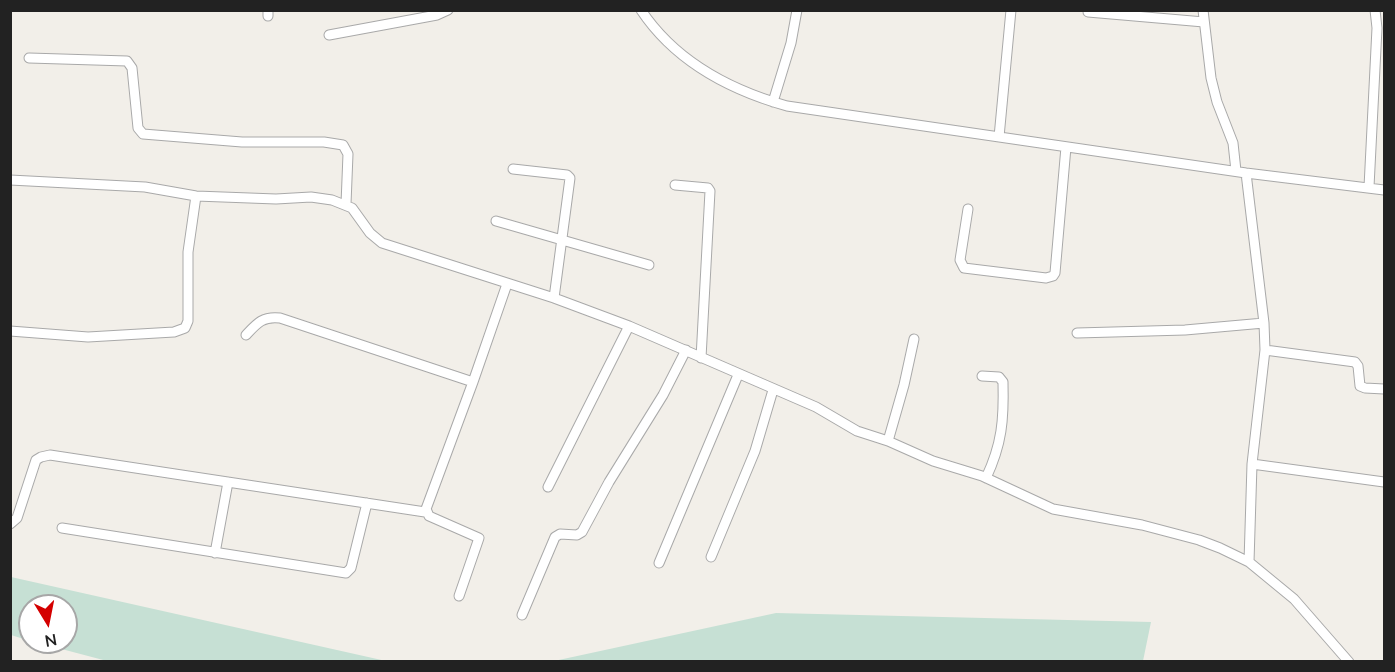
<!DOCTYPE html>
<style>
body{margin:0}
#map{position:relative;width:1395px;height:672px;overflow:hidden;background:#f2efe9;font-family:"Nunito Sans",sans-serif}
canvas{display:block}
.frame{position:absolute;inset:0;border:12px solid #222;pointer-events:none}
.north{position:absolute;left:18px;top:594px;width:60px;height:60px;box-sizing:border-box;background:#fff;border:2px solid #a7a7a7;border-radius:50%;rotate:170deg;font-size:16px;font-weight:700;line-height:24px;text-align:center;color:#222}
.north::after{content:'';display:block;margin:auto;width:21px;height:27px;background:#d40000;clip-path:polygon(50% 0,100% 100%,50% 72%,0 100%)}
</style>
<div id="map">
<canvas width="1395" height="672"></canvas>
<div class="frame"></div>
<div class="north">N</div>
</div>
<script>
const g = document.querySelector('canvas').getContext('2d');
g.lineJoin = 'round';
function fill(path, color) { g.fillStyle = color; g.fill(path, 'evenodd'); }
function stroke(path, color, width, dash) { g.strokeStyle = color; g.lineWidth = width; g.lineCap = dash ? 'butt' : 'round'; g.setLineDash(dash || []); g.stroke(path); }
const wetland = new Path2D(`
 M10 577H11L386 661H107L35 642H66V606H30V641L11 635Z
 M776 613 1151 622 1143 661H554Z`);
const street = new Path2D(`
 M268 10V16
 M641 10C675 61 730 90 787 106L1246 173 1384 190
 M1203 10 1211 78 1217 102 1233 143 1236 171
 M1088 12 1204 22
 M329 35 437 15 448 10
 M29 58 127 61 132 68 138 128 143 134 242 142H324L343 145 348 154 346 204
 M773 102 791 43 797 10
 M999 137 1011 10
 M513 169 567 175 570 178 554 298
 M1246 173 1264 323 1265 350 1252 464 1249 562
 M10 180 145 187 196 196 276 199 311 197 332 200 352 208 370 233 382 243 554 298 629 326 816 407 857 431 888 441 933 461 982 476 1053 509 1142 525 1199 540 1220 548 1249 562 1294 599 1349 662
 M675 185 708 188 710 191 701 358
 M1369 187 1377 28 1375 10
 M968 209 960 260 964 268 1046 278 1053 276 1055 273 1066 147
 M496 221 649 265
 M10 331 88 337 174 332 185 328 188 321V252L196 196
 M1077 333 1185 330 1264 323
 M246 335C257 323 263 316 280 318L473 382
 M1265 350 1355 362 1358 366 1360 386 1365 388 1384 389
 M982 376 999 377 1003 382C1004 420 1002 444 986 478
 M888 441 904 385 914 339
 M1252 464 1384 482
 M548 487 629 326
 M10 524 17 518 36 460 41 457 50 455 425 512
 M62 528 346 573 351 568 367 503
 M215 553 228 482
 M711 557 755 451 773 390
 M659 563 738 375
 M459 596 479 538 429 516 426 509 473 382 507 284
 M522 615 555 537 560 534 577 535 582 532 609 482 663 395 686 350`);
fill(wetland, '#c6e0d4');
stroke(street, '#a9a9a9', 11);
stroke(street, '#fff', 9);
</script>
